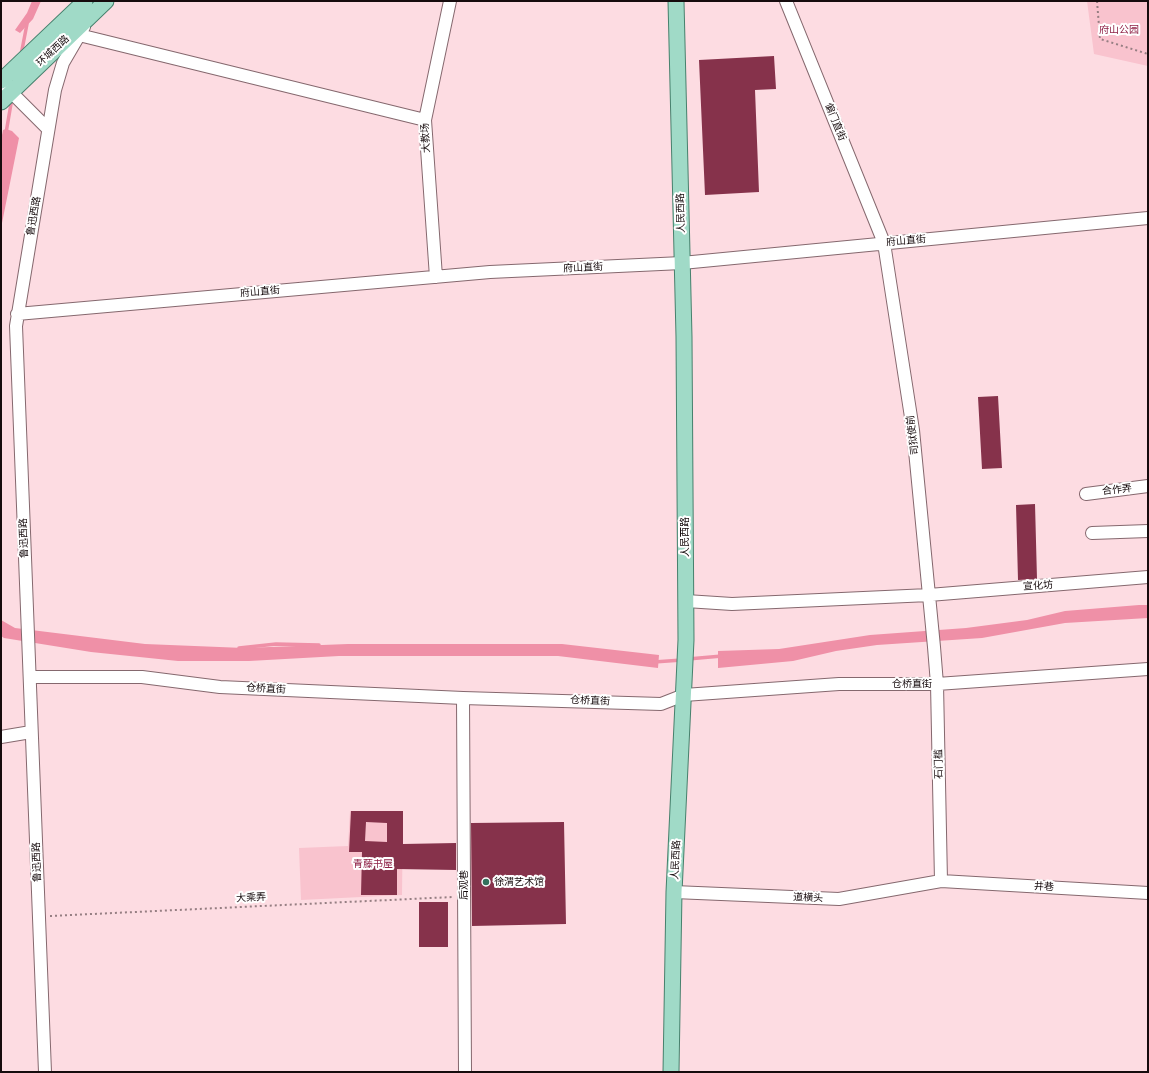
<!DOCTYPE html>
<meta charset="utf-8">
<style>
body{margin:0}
#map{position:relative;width:1149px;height:1073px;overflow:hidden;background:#fddce2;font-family:Manrope,sans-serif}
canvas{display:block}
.frame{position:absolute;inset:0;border:2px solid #160b0d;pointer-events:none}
</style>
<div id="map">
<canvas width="1149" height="1073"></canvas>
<div class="frame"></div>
</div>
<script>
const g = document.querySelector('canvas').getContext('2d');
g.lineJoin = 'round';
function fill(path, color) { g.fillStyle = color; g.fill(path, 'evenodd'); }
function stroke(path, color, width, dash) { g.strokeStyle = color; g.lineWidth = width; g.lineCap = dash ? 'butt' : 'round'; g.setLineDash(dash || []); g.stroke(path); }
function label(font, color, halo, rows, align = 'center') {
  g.font = font + ' Manrope,"Noto Sans SC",sans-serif'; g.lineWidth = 4; g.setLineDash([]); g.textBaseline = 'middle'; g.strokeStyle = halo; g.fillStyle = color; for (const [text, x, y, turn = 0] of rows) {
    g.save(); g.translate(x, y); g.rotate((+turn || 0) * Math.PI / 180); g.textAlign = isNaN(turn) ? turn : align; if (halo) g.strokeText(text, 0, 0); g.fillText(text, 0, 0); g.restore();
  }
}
const green = new Path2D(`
 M1087 1H1148V66L1094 54Z
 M350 811H403L402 895 301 900 299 848 348 846Z`);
const water = new Path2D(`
 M32 1H41L33 19 20 33 15 30 27 13Z
 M6 129 12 131 19 138 1 228V140L3 130Z
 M1139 605H1148V618L1065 623 982 638 877 645 836 651 793 661 718 668V651L779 649 870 635 966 628 1027 620 1065 611Z
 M1 620 15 628 145 644 244 648 348 644H562L659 655 658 668 558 656H339L249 661H178L91 652 4 638 1 636Z`);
const stream = new Path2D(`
 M21 55 27 24
 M6 133 12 98
 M239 648 276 644 319 645
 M688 659 722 656
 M654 662 682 660`);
const building = new Path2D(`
 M774 56 776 89 755 90 759 192 705 195 699 60Z
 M998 396 1002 468 982 469 978 397Z
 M1035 504 1037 579 1018 580 1016 505Z
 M351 811H403V844L456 843V870L397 869V895H361L362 852H349ZM366 822 387 823V842L365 841Z
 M564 822 566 924 472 926 471 823Z
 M419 902H448V947H419Z`);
const path = new Path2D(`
 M1097 1 1100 39 1148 54
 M50 916 453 897`);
const minor = new Path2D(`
 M786 1 884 243 913 430 934 647 937 684 941 881
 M79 35 425 120
 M5 86 48 129
 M436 277 425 120 450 1
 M17 314 490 272 682 263 1148 218
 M1086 494 1148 486
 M1092 533 1148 531
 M686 601 732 604 929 595 1148 577
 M30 677H142L220 687 463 698 661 704 684 695 839 684H937L1148 669
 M463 698 465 1072
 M1 737 31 732
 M674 892 839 899 941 881 1148 893
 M45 1072 16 326 55 90 63 63 84 27`);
const major = new Path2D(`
 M1 81 85 1
 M1 102 106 1
 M671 1072 674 892 686 640 684 337 676 1`);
const markers = [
 [486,882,4,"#33705c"]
];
const parkNames = [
 ["府山公园",1119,30],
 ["青藤书屋",373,864]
];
const streetNames = [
 ["环城西路",53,51,-43],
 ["偏门直街",835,122,68],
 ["大教场",426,138,-93],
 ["人民西路",681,213,-91],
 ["鲁迅西路",34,216,-80],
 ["府山直街",906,241,-5],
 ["府山直街",583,268,-3],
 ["府山直街",260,292,-5],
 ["司狱使前",913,435,-97],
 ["合作弄",1117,490,-7],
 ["人民西路",685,537,-90],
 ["鲁迅西路",24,538,-92],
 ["宣化坊",1038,586,-4],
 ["仓桥直街",912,684],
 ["仓桥直街",266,689,3],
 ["仓桥直街",590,701,2],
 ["石门槛",939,764,-91],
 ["人民西路",676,860,-87],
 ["鲁迅西路",37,862,-92],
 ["后观巷",464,885,-90],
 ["井巷",1044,887,3],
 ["大乘弄",251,898,-3],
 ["道横头",808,898,2]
];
const poiNames = [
 ["徐渭艺术馆",494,882]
];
fill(green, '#f9c3ce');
fill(water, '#ef90a7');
stroke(stream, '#ef90a7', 3.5);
fill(building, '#86324b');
stroke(minor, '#85686e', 14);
stroke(major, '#47816d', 17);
stroke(path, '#957e82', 2, [2, 3]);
stroke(minor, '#fff', 12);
stroke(major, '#a0dac7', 15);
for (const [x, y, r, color] of markers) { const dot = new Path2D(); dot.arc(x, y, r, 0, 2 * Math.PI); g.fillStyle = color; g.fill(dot); stroke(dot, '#fff', 1.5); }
label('10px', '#8e2046', '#fff', parkNames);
label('10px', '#160b0d', '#fff', streetNames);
label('10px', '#160b0d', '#fff', poiNames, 'left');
</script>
